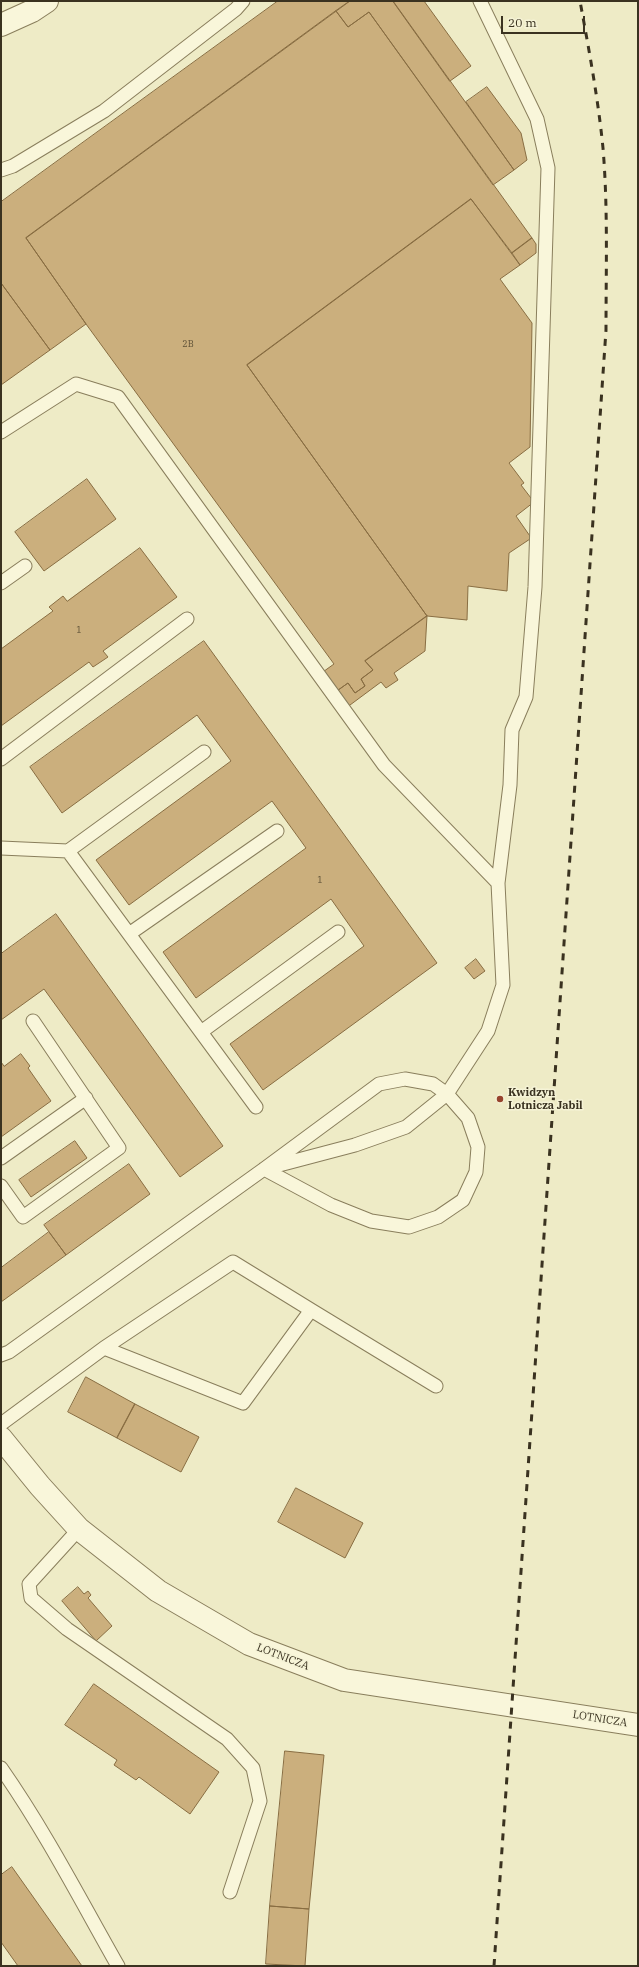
<!DOCTYPE html>
<style>
body{margin:0}
#map{position:relative;width:639px;height:1967px;overflow:hidden;background:#eeebc6;font-family:"IBM Plex Serif",serif}
canvas{display:block}
.frame{position:absolute;inset:0;border:2px solid #3a3220;pointer-events:none}
.scale{position:absolute;left:501px;top:16px;width:84px;height:18px;box-sizing:border-box;border:2px solid #3a3220;border-top:0;padding-left:5px;font-size:12px;line-height:14px;white-space:nowrap;color:#3a3220;-webkit-text-stroke:3px #f5f3d6;paint-order:stroke}
</style>
<div id="map">
<canvas width="639" height="1967"></canvas>
<div class="frame"></div>
<div class="scale">20 m</div>
</div>
<script>
const g = document.querySelector('canvas').getContext('2d');
g.lineJoin = 'round';
function fill(path, color) { g.fillStyle = color; g.fill(path, 'evenodd'); }
function stroke(path, color, width, dash) { g.strokeStyle = color; g.lineWidth = width; g.lineCap = dash ? 'butt' : 'round'; g.setLineDash(dash || []); g.stroke(path); }
function label(font, color, halo, rows, align = 'center') {
  g.font = font + ' "IBM Plex Serif",serif'; g.lineWidth = 3; g.setLineDash([]); g.textBaseline = 'middle'; g.strokeStyle = halo; g.fillStyle = color; for (const [text, x, y, turn = 0] of rows) {
    g.save(); g.translate(x, y); g.rotate((+turn || 0) * Math.PI / 180); g.textAlign = isNaN(turn) ? turn : align; if (halo) g.strokeText(text, 0, 0); g.fillText(text, 0, 0); g.restore();
  }
}
const building = new Path2D(`
 M278 1H350L26 238 86 324 50 350 1 283V202Z
 M350 1H393L514 170 493 185 369 12 348 27 336 11Z
 M393 1H424L471 66 450 81Z
 M336 11 348 27 369 12 532 238 512 253 471 199 247 365 427 616 365 661 373 670 361 679 365 686 355 693 348 683 334 693 320 674 334 664 86 324 26 238Z
 M487 87 521 133 527 160 514 170 466 102Z
 M471 199 520 265 500 279 532 323 530 447 509 463 524 483 521 485 534 502 516 516 532 539H530L509 553 507 591 468 586 467 620 427 616 247 365Z
 M532 238 536 244V253L520 265 512 253Z
 M1 283 50 350 1 385Z
 M87 479 116 519 44 571 15 532Z
 M140 548 177 597 103 651 108 657 93 667 89 662 1 726V649L53 611 49 607 63 596 67 601Z
 M427 616 425 651 394 673 398 680 386 688 381 682 346 708 334 693 348 683 355 693 365 686 361 679 373 670 365 661Z
 M204 641 437 963 263 1090 230 1044 364 946 331 899 196 998 163 952 306 848 272 801 129 905 96 860 231 761 197 715 62 813 30 767Z
 M56 914 223 1146 180 1177 44 989 1 1020V954Z
 M476 959 485 971 474 979 465 968Z
 M21 1054 30 1066 28 1068 51 1101 1 1137V1062L4 1066Z
 M75 1141 87 1158 31 1197 19 1180Z
 M129 1164 150 1194 66 1255 44 1225Z
 M49 1232 66 1255 1 1302V1268Z
 M86 1377 135 1404 117 1438 68 1412Z
 M135 1404 199 1437 181 1472 117 1438Z
 M296 1488 363 1523 345 1558 278 1522Z
 M78 1587 84 1594 88 1591 91 1595 88 1598 112 1626 96 1641 62 1601Z
 M94 1684 219 1772 190 1814 139 1777 136 1780 114 1765 117 1760 65 1725Z
 M285 1751 324 1755 309 1909 270 1906Z
 M12 1867 82 1966H18L1 1942V1875Z
 M270 1906 309 1909 305 1966 266 1964Z`);
const lane = new Path2D(`
 M1 170 13 166 104 111 236 9 243 1
 M1 432 76 384 118 397 384 765 498 883
 M1 583 25 566
 M1 759 187 619
 M1 848 68 851 204 752
 M68 851 256 1107
 M129 934 277 831
 M201 1032 338 932
 M1 1158 86 1098
 M264 1169 355 1145 406 1127 447 1094 488 1031 503 985 498 883 510 785 512 730 526 697 535 587 548 168 537 119 480 1
 M1 1186 23 1217 119 1148 33 1021
 M104 1348 233 1262 311 1310
 M1 1355 9 1352 264 1169 379 1084 405 1079 433 1084 447 1094 468 1118 478 1147 476 1172 463 1200 438 1217 409 1227 371 1221 331 1205 264 1169
 M1 1424 104 1348 243 1403 311 1310 436 1386
 M79 1529 29 1584 31 1598 67 1629 227 1739 253 1768 260 1801 230 1892
 M1 1768C45 1831 80 1899 118 1966`);
const street = new Path2D(`
 M1 25 32 11 47 1
 M1 1438 40 1486 79 1529 158 1591 249 1644 344 1680 638 1725`);
const rail = new Path2D(`
 M494 1966 606 330C606 269 608 208 603 148 598 98 589 50 580 1`);
const markers = [
 [500,1099,4,"#97432d"]
];
const numberNames = [
 ["2B",188,344],
 ["1",79,630],
 ["1",320,880]
];
const poiNames = [
 ["Kwidzyn",508,1093],
 ["Lotnicza Jabil",508,1106]
];
const streetNames = [
 ["LOTNICZA",283,1657,21],
 ["LOTNICZA",600,1719,9]
];
fill(building, '#cbaf7d');
stroke(building, '#886d42', 1);
stroke(lane, '#897e5c', 15);
stroke(street, '#897e5c', 24);
stroke(lane, '#f9f6da', 13);
stroke(street, '#f9f6da', 22);
stroke(rail, '#3a3220', 3, [7, 7]);
for (const [x, y, r, color] of markers) { const dot = new Path2D(); dot.arc(x, y, r, 0, 2 * Math.PI); g.fillStyle = color; g.fill(dot); stroke(dot, '#f5f3d6', 1.5); }
label('9px', '#5e5137', null, numberNames);
label('bold 11px', '#3a3220', '#f5f3d6', poiNames, 'left');
label('11px', '#3a3220', '#f5f3d6', streetNames);
</script>
